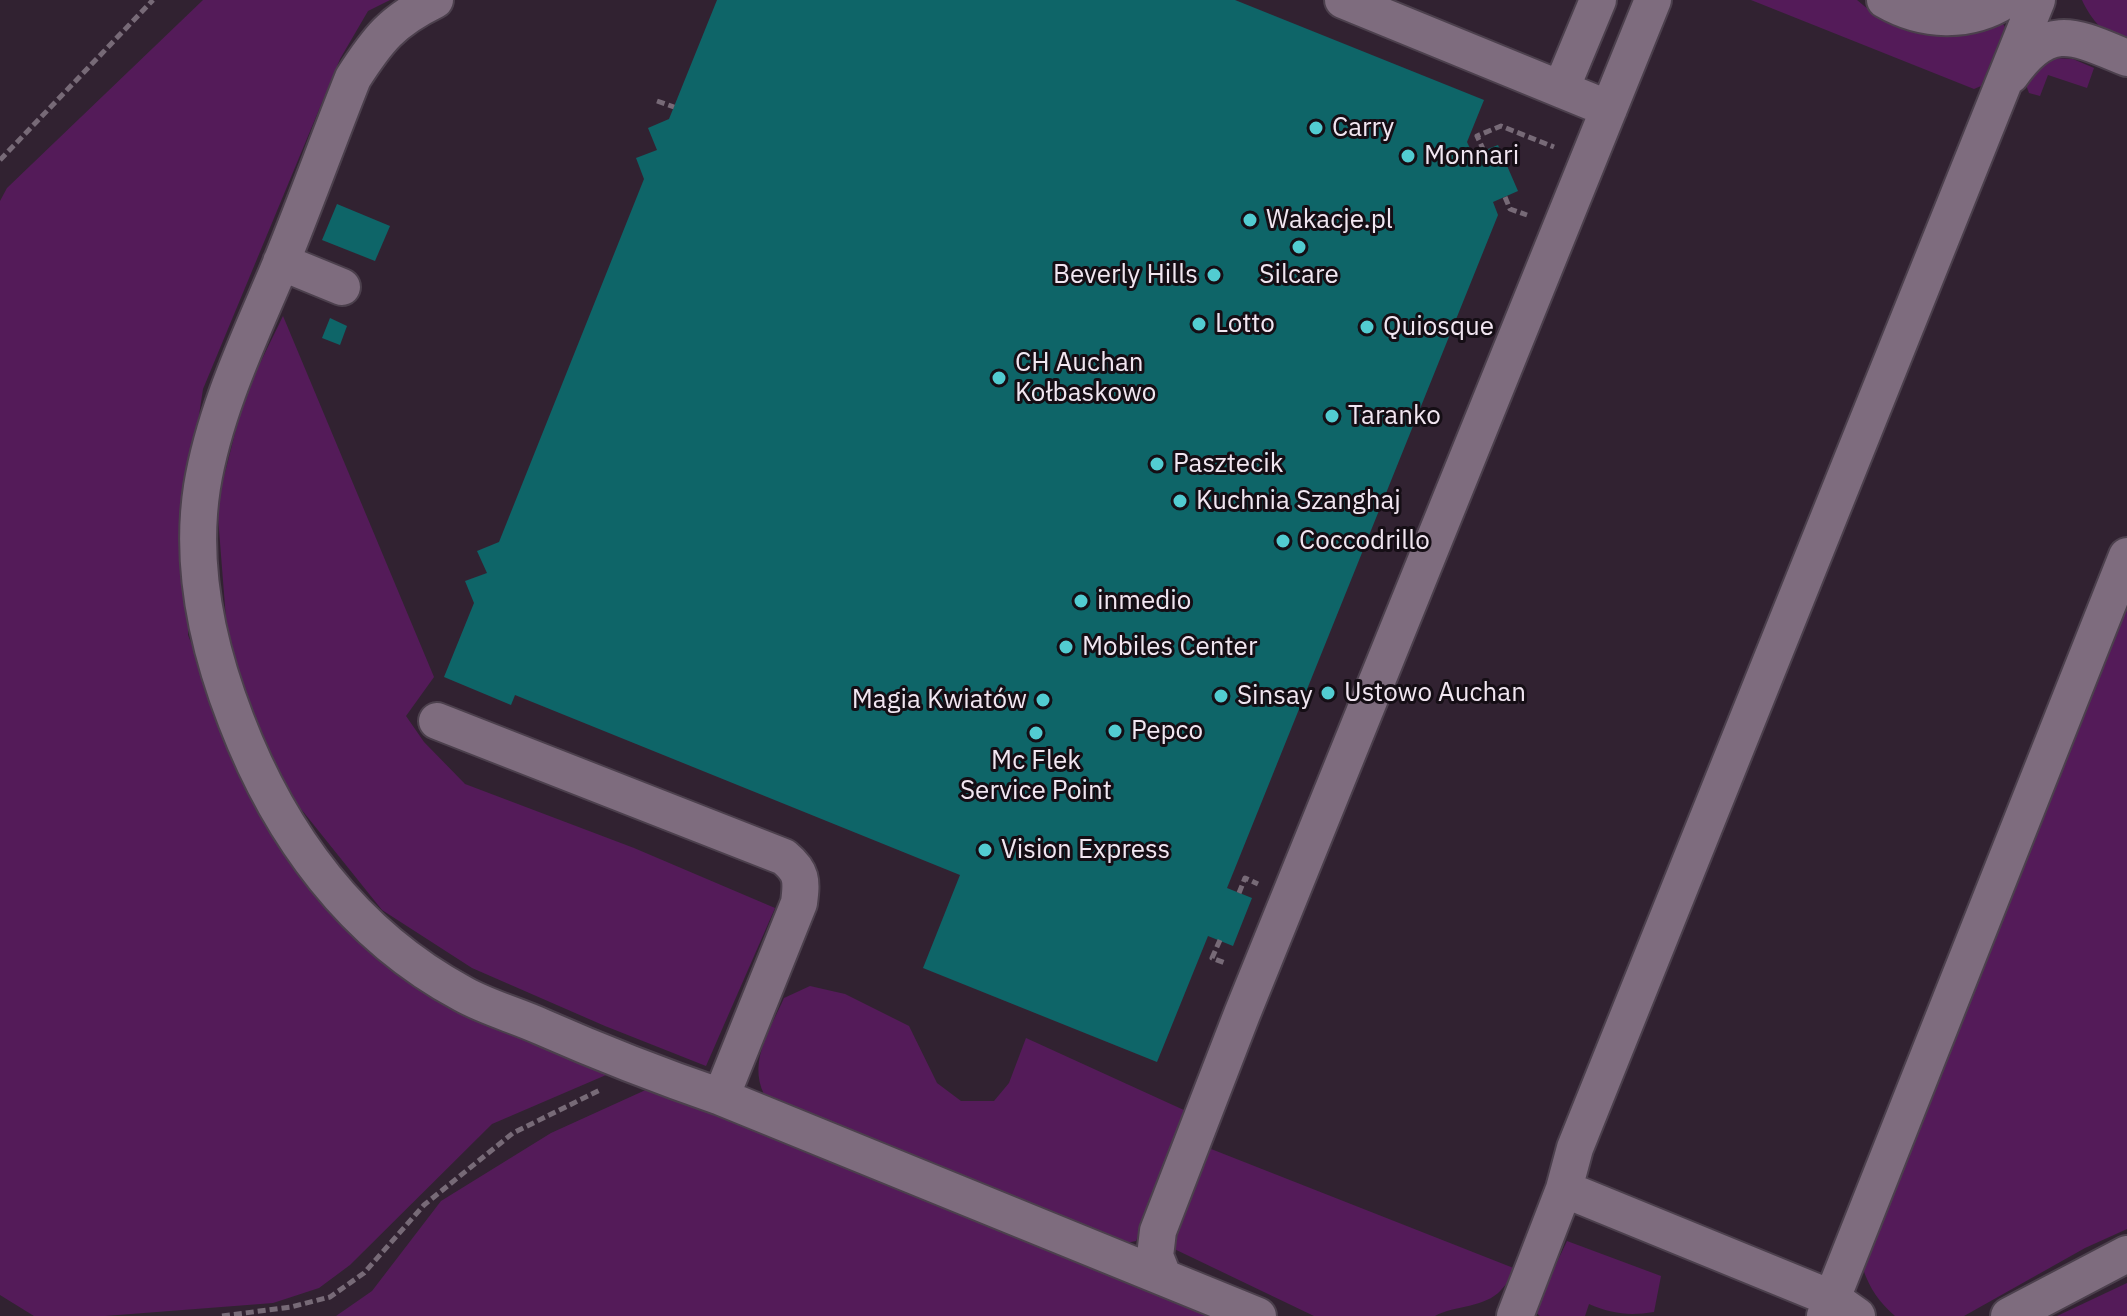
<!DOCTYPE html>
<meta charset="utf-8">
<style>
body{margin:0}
canvas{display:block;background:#312231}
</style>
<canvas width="2127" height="1316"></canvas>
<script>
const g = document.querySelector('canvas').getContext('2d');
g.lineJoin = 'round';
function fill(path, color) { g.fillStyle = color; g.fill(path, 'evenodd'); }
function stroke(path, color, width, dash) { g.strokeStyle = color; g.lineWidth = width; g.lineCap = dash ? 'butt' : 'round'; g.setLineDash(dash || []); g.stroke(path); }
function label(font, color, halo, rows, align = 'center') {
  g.font = font + ' "IBM Plex Sans",sans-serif'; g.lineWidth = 6; g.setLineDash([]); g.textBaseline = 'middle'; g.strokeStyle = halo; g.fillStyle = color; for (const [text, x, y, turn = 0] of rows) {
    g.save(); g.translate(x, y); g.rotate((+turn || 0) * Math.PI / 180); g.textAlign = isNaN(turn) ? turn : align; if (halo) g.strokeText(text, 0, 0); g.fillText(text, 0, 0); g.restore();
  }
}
const green = new Path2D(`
 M203 0H390L368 11 340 59 203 389 191 467 188 635 245 782 352 932 613 1072 492 1124 350 1265 319 1288 273 1303 105 1316H34L0 1295V201L7 188Z
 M1751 0H1857C1906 42 1942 44 2001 21L2005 27 1981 86 1974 89Z
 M2082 0H2127V42C2106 37 2091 20 2082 0Z
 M2053 58 2073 59 2094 68 2087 88 2048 75 2040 96 2029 93 2025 82 2031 70Z
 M283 316 434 677 406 716 424 742 465 784 634 848 775 908 706 1066 605 1026 472 968 382 910 289 794 229 657 217 504 245 394Z
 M2127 594V1229L2085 1248 1964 1316H1895C1879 1302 1870 1289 1863 1269Z
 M810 986 845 994 909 1026 937 1083 961 1101H994L1009 1083 1026 1038 1186 1111 1136 1241 1126 1243 1112 1239 768 1101C745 1066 769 1032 784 998Z
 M650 1088 1223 1316H336L372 1291 441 1201 551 1133Z
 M1206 1147 1516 1269C1511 1276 1507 1284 1501 1290 1485 1308 1455 1305 1435 1316H1314L1166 1245Z
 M1567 1241 1661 1276 1654 1312C1629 1316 1613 1314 1589 1304L1585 1316H1540L1534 1311Z
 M2127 1283V1316H2057Z`);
const building = new Path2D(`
 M717 0H1235L1484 100 1467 142 1473 155 1498 145 1518 191 1493 202 1498 215 1227 888 1252 898 1233 946 1208 936 1157 1062 923 968 960 875 515 695 511 705 444 677 474 603 465 581 487 573 477 551 499 542 644 179 636 158 657 150 648 128 669 119Z
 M337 204 390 226 375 261 322 240Z
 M330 318 347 326 340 345 322 338Z`);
const path = new Path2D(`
 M657 101 674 107
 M1484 151 1477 136 1501 126 1554 147
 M0 160 153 0
 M1505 197 1510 209 1527 215
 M1239 893 1245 878 1258 884
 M1220 940 1212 958 1225 963
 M222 1316 291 1307 330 1297 364 1273 424 1205 513 1133 600 1090`);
const minor = new Path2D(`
 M435 0C392 21 378 39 353 78 327 143 303 210 276 275 247 343 214 413 202 487 190 565 208 648 236 720 280 835 353 935 463 994 488 1008 516 1015 542 1027 601 1053 660 1076 721 1097L1258 1316
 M1343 0 1609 109
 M1885 0C1923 22 1969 24 2006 0
 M2011 75C2049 21 2074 36 2127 58
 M1561 89 1598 0
 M281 262 342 287
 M437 721 784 857C802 872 802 880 799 903L721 1097
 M1564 1189 1833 1299 1857 1316
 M1163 1276 1155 1256 1158 1231 1242 1014 1653 0
 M1515 1316 1564 1189 1575 1148 2037 0
 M1825 1316 2127 556
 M2009 1316 2127 1254`);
const markers = [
 [1316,128,8,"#52ccd1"],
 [1408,156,8,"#52ccd1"],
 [1250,220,8,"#52ccd1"],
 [1299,247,8,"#52ccd1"],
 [1214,275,8,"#52ccd1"],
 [1199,324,8,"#52ccd1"],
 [1367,327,8,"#52ccd1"],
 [999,378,8,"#52ccd1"],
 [1332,416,8,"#52ccd1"],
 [1157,464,8,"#52ccd1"],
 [1180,501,8,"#52ccd1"],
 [1283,541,8,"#52ccd1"],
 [1081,601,8,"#52ccd1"],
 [1066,647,8,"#52ccd1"],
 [1328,693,8,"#52ccd1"],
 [1221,696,8,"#52ccd1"],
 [1043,700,8,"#52ccd1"],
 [1115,731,8,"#52ccd1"],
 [1036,733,8,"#52ccd1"],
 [985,850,8,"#52ccd1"]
];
const poiNames = [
 ["Carry",1332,128],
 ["Monnari",1424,156],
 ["Wakacje.pl",1266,220],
 ["Beverly Hills",1198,275,"right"],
 ["Silcare",1299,275,"center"],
 ["Lotto",1215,324],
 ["Quiosque",1383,327],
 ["CH Auchan",1015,363],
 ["Kołbaskowo",1015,393],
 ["Taranko",1348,416],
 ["Pasztecik",1173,464],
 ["Kuchnia Szanghaj",1196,501],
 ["Coccodrillo",1299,541],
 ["inmedio",1097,601],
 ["Mobiles Center",1082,647],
 ["Ustowo Auchan",1344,693],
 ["Sinsay",1237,696],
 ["Magia Kwiatów",1027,700,"right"],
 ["Pepco",1131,731],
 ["Mc Flek",1036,761,"center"],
 ["Service Point",1036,791,"center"],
 ["Vision Express",1001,850]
];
fill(green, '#541b59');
fill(building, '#0e6568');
stroke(minor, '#4c404d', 40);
stroke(path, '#776a77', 5, [8, 4]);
stroke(minor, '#7e6c7e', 36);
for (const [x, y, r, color] of markers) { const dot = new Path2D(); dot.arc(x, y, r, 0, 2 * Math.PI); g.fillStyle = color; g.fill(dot); stroke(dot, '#150e15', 3); }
label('26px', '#f1e6f1', '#150e15', poiNames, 'left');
</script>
